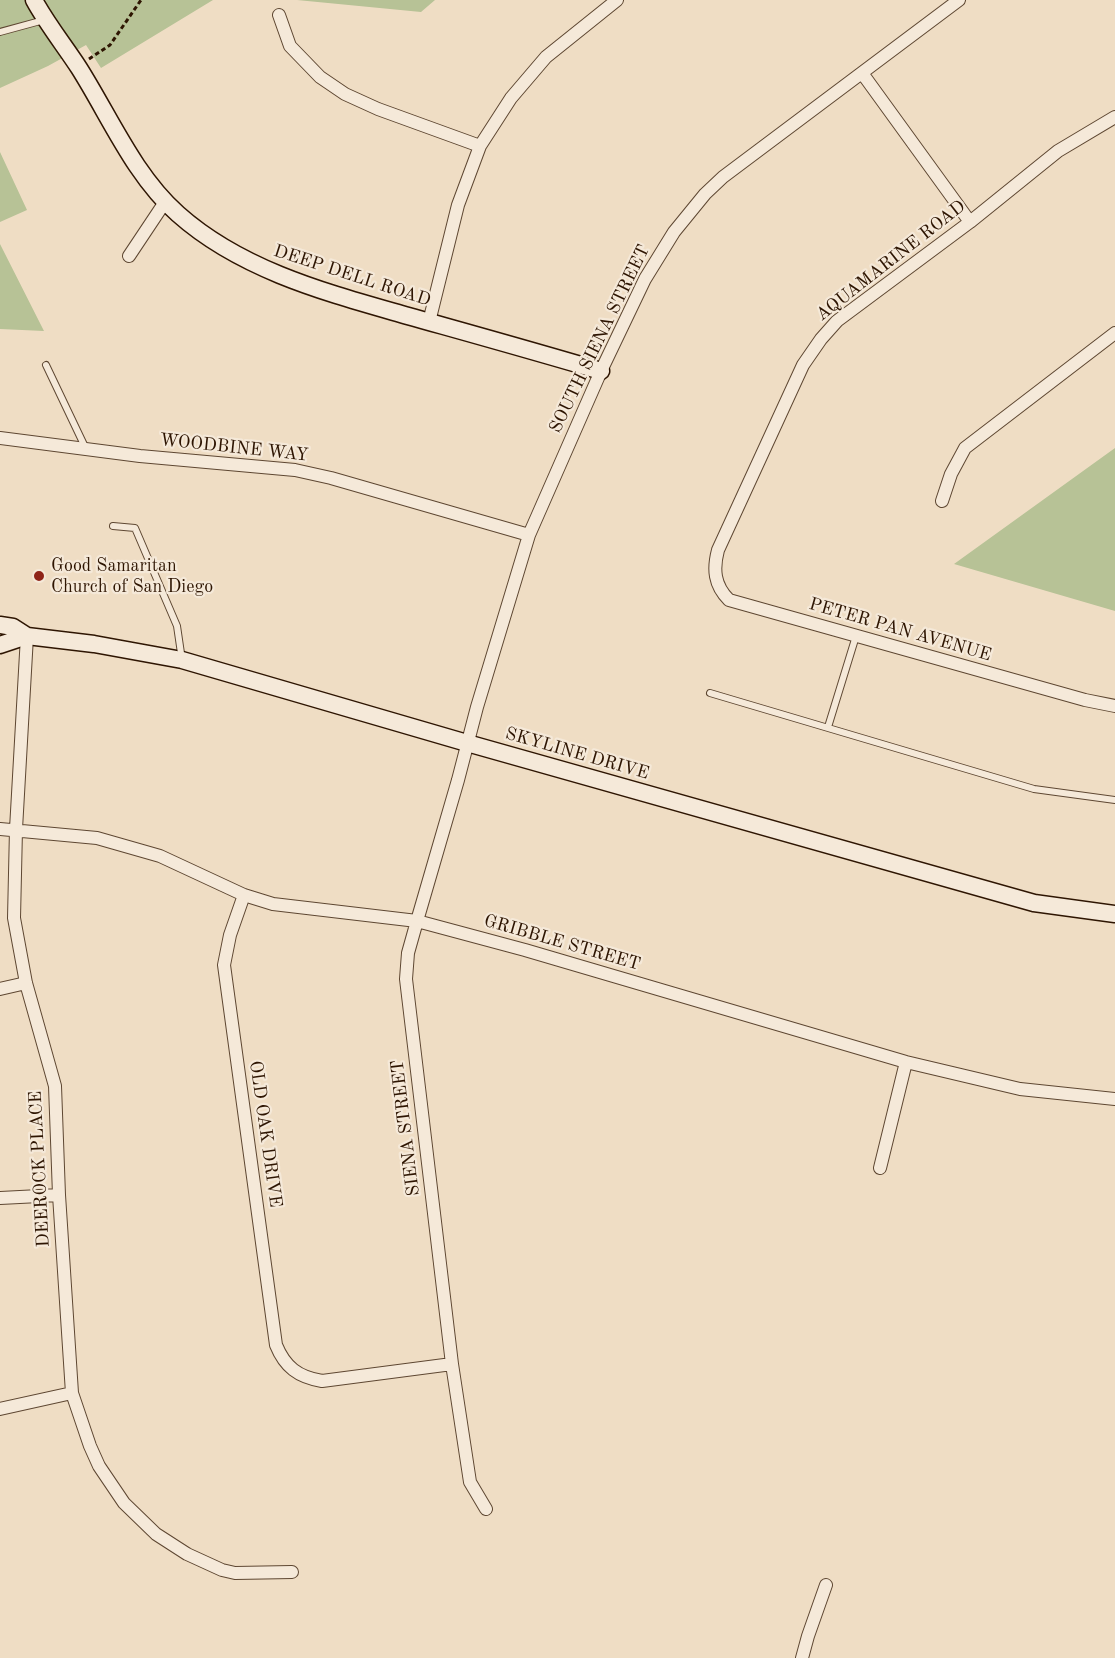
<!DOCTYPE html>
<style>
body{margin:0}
canvas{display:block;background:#efddc4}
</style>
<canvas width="1115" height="1658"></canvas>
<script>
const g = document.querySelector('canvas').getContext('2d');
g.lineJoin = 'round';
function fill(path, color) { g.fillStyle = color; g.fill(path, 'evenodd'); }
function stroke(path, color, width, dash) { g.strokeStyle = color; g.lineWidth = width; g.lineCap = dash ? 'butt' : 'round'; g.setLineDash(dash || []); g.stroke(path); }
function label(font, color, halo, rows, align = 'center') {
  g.font = font + ' "Old Standard TT",serif'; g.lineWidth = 4.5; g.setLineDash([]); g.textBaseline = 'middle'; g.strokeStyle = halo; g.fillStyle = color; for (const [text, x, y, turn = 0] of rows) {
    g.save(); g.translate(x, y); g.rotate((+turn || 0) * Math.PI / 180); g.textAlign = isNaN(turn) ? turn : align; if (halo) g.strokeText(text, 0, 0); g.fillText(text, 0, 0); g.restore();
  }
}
const green = new Path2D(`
 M0 0H213L101 68 86 45 48 66 0 88Z
 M297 0H435L421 12Z
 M0 152 27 210 0 222Z
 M0 244 44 331 0 329Z
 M1115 448V611L954 564Z`);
const path = new Path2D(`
 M89 59 110 45 141 0`);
const lane = new Path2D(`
 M0 32 44 20
 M46 365 86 449
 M113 526 135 528 177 626 182 660
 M710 693 1034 789 1115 800
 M828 727 856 636`);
const street = new Path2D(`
 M279 15 290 46 320 77 345 94 378 109 480 146
 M862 73 970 222
 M1115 117 1058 151 970 222 837 321 821 339 803 365 718 550C713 569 714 585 729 600L1085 700 1115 706
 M129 256 165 202
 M429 322 458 205 480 146 511 98 546 57 617 0
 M0 438 140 456 295 470 331 478 529 535
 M942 501 951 474 965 448 1115 333
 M27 636 16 829 14 918 26 983 55 1086 59 1195 72 1393 90 1446 99 1466 124 1503 156 1534 187 1554 222 1570 235 1573 292 1572
 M0 829 97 838 160 856 244 895 273 904 417 921 525 950 906 1062 1020 1089 1115 1099
 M244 895 230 935 224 965 276 1345C285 1367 298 1377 322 1381L452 1364
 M0 989 26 983
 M880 1168 906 1062
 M0 1198 59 1195
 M0 1409 72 1393
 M486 1509 470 1482 452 1364 406 979 408 953 417 921 458 780 477 707 529 535 601 371 645 279 674 232 705 194 723 177 959 0
 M802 1658 808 1636 826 1585`);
const secondary = new Path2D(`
 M34 0C47 24 64 45 79 68 110 117 134 175 178 214 242 271 328 293 408 316 472 334 537 352 601 371
 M0 625 13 627 27 636
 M0 645 27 636 94 644 182 660 467 743 1034 903 1115 914`);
const markers = [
 [39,576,6,"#8f2418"]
];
const streetNames = [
 ["AQUAMARINE ROAD",891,261,-38],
 ["DEEP DELL ROAD",352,276,18],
 ["SOUTH SIENA STREET",600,339,-64],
 ["WOODBINE WAY",234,448,6],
 ["PETER PAN AVENUE",900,630,16],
 ["SKYLINE DRIVE",577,754,16],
 ["GRIBBLE STREET",562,943,16],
 ["SIENA STREET",406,1128,-97],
 ["OLD OAK DRIVE",265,1134,82],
 ["DEEROCK PLACE",40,1169,-93]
];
const poiNames = [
 ["Good Samaritan",51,566],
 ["Church of San Diego",51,587]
];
fill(green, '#b7c296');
stroke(lane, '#5e4732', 8);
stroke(street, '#5e4732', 14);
stroke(secondary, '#2e1502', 19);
stroke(path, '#2e1502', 3, [4.5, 3]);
stroke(lane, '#f5e9d9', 6);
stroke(street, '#f5e9d9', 12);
stroke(secondary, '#f5e9d9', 16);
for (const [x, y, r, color] of markers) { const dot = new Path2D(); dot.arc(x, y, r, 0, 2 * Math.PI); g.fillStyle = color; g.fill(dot); stroke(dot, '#f5e9d9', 2); }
label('18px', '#2e1502', '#f5e9d9', streetNames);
label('18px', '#2e1502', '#f5e9d9', poiNames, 'left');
</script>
